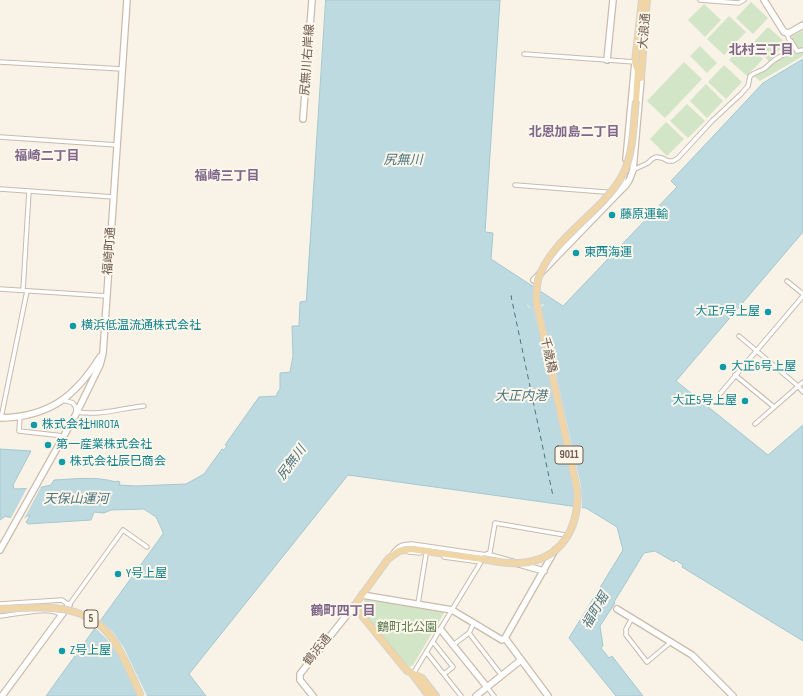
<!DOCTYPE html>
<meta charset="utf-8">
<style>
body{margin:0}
canvas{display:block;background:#f9f2e6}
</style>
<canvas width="803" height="696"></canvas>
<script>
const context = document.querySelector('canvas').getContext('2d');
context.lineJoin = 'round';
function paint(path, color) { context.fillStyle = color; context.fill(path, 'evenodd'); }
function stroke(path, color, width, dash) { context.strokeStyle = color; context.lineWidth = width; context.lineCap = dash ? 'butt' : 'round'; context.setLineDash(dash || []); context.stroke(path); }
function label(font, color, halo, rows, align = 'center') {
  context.font = font + ' "Sofia Sans Condensed","Noto Sans JP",sans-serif'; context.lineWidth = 4; context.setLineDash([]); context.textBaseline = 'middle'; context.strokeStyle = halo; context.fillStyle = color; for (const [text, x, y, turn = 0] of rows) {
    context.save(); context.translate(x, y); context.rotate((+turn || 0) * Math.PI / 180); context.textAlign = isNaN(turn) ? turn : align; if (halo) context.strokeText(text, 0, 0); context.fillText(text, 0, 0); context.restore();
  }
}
paint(new Path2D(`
 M751,2L768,18L753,34L736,18Z
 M704,4L721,20L705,37L688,20Z
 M729,16L746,32L724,55L707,39Z
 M768,27L786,43L769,61L752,44Z
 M803,30V56L760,81L754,76C762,72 768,67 775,61C785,54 797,55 791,37Z
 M746,42L763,59L747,76L729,60Z
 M700,46L717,63L707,73L690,56Z
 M684,62L702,79L665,118L647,101Z
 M724,65L742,82L726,99L708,82Z
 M706,84L723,101L707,118L690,101Z
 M687,104L705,121L688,138L670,121Z
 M666,122L684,139L667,156L650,139Z
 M368,598L443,611L444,613L413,665L408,668L406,666L363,611L361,606L365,600Z`), '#d2e5c6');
const water = new Path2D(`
 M326,0H500L485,232L493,233L491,259L563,306L677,187L671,181L763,83L803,59V232L676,381L768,455L803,425V641L682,567L683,565L676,560L674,562L655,551L644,553L614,602L615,603L600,626L603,646L601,648L609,658L612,656L643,696H616L569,638L623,550L617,527L586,508L348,475L189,674L206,696H46L163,534V532L156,517L144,509L111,510L104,513L94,512L91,520L28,524L26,522L30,516H26L25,518L7,517L6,516L0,520V449L31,451L13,485L14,489L38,488L51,485L54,480C75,479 96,476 116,482L117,481L120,482L119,485L136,486L186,484L204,474L222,449L224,450L227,446L225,445L259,397L277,396V393L280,389V373L290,372L293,356L292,326H299L300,302L306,301Z`);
paint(water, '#bddae0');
stroke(water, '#a4c8d0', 1);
paint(new Path2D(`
 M535,286L540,289L539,301L541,305L545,304L541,307L544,320L572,446L578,450L579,459L577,450L572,447L581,486L582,510L574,508V488L565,449L562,453L563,463L561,454L565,448L534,309H532L528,307L527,303L529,307L532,309L534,308Z
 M28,486L41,487L24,519L11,518Z
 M99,619L113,632L124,648L147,696H138L117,653L106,638L94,627Z`), '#f9f2e6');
stroke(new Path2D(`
 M512,296H511L553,496`), '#4b7580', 1, [5, 4]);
const street = new Path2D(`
 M700,0L739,3L744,0
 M791,41L797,51L803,50
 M524,54L635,62
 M0,62L122,69
 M0,137L117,145
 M633,170L648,163L652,159L656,157L662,158L668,161H673L678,158L712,121L741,94L748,86L750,76C754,73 759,71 764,69C768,66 772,61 776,59C790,51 795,49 786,33
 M515,185L618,193
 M0,189L114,197
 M787,281L803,294
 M0,289L107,296
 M23,290L29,191
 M739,336L798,386L803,392
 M735,375L774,407
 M719,395L803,296
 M61,401H67L73,403L76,408V411
 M77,412C100,416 121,408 144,406
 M20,417L19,431L64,436
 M1,418L27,291
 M755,424L803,382
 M409,552L420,553
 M393,553C399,545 403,544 412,544L487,555
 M444,557L481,562
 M0,604L62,600L69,605L123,530L147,547
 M418,604L426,554
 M0,616C15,615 49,605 61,615
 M632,618L626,629V635L647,662L671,642
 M469,633L502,676
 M433,642L453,667L444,674
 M453,645L469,633L474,623
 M427,653L461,696
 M413,674L481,562L490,552L495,523L565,535
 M487,687L494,696`);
const secondary = new Path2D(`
 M764,0L784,32L789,33L803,25
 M607,60L613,0
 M303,119L312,0
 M626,159L635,62
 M620,191L624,174
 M534,280L620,191C628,185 630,179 633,170L641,80
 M0,418C49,417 75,397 100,357
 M0,550L75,416L100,365L103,353L127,0
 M487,555L544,571
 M362,595L452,610L502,640L505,638
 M617,609L692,655L733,696
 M441,630L487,687
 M2,696L69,605
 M313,696L300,680V674L354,606
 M476,696L521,660
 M548,696L505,638L555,550`);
const primary = new Path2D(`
 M641,78L647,0
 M636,101L638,71L635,62L642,0
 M413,675L429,696
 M436,696L422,678L407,671L354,606L388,559L399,551L411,549L482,559`);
stroke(street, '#c9baad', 5.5);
stroke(secondary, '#ccbbac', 8);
stroke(primary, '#d7d1cd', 8);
stroke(street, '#fff', 3.5);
stroke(secondary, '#fff', 5.5);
stroke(primary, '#f0d6a6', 6);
const primaryBridge = new Path2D(`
 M482,559C494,561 506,564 519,563C561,561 580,528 577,489L537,305C536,296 536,288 538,280C550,239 602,213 622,176C634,154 633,125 636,101
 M0,609C43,607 87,601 114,641C125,658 133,678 141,696`);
stroke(primaryBridge, '#d7d1cd', 8, []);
stroke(primaryBridge, '#f0d6a6', 6);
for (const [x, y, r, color] of [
 [612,215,4,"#0f9aa8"],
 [576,253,4,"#0f9aa8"],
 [768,312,4,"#0f9aa8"],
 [73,326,4,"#0f9aa8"],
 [723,367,4,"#0f9aa8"],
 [745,401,4,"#0f9aa8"],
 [34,425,4,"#0f9aa8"],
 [48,445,4,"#0f9aa8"],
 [62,462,4,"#0f9aa8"],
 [118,574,4,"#0f9aa8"],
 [62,651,4,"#0f9aa8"]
]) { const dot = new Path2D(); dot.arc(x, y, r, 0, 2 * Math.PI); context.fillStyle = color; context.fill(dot); stroke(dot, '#fcf6eb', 1.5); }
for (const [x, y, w] of [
 [569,455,28],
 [91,619,14]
]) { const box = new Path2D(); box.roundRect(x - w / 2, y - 9, w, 18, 3); context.fillStyle = '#fcf6eb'; context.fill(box); stroke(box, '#6f5b4e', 1); }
label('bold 11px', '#6f5b4e', null, [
 ["9011",569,455],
 ["5",91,619]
]);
label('12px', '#6f5b4e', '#fcf6eb', [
 ["大浪通",645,31,-85],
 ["尻無川右岸線",308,60,-86],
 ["福崎町通",110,251,-86],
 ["千歳橋",548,355,78],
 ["鶴浜通",318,650,-51]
]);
label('12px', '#0d838f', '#fcf6eb', [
 ["藤原運輸",620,215],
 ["東西海運",584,253],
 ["大正7号上屋",760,312,"right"],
 ["横浜低温流通株式会社",81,326],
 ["大正6号上屋",731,367],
 ["大正5号上屋",737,401,"right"],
 ["株式会社HIROTA",42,425],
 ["第一産業株式会社",56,445],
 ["株式会社辰巳商会",70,462],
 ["Y号上屋",126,574],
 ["Z号上屋",70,651]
], 'left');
label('12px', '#57794b', '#fcf6eb', [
 ["鶴町北公園",407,628]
]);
label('bold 13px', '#7f668b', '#fcf6eb', [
 ["北村三丁目",761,51],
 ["北恩加島二丁目",574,133],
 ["福崎二丁目",47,157],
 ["福崎三丁目",227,177],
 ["鶴町四丁目",343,612]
]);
label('italic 13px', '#4b7580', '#fcf6eb', [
 ["尻無川",403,161],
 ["大正内港",521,397],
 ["尻無川",292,463,-54],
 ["天保山運河",76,500],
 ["福町堀",596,611,-60]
]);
</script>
